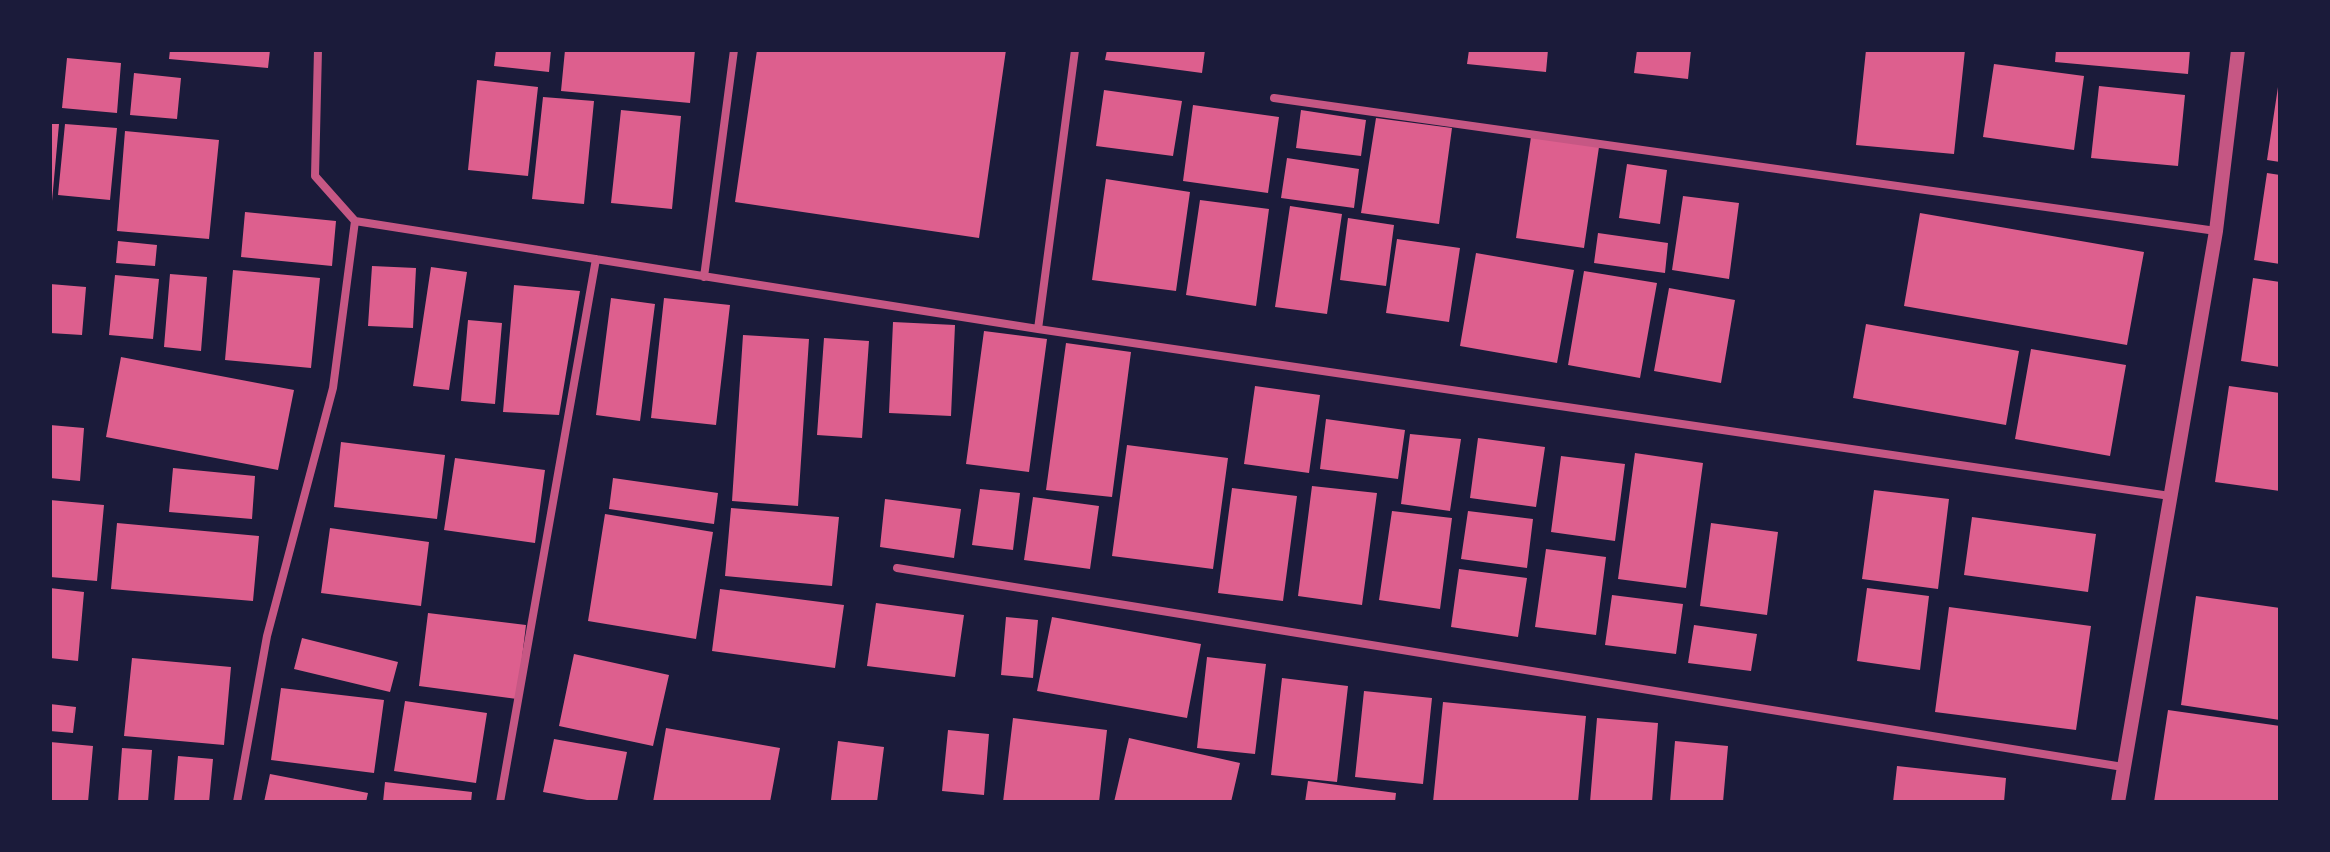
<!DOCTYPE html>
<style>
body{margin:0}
#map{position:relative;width:2330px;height:852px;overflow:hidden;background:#1b1b3a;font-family:Signika,sans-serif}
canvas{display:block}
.frame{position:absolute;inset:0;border:52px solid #1b1b3a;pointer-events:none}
</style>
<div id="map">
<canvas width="2330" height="852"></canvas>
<div class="frame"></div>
</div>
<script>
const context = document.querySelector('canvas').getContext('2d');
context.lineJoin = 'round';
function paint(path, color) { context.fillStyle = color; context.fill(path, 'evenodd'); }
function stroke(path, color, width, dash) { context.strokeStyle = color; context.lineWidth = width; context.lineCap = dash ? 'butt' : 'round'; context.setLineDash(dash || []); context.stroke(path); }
paint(new Path2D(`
 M170,50H270L268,68L169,59Z
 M496,50H551L549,72L494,66Z
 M565,50H695L690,103L561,91Z
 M757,50H1006L979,238L735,202Z
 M1107,50H1205L1202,73L1105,60Z
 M1469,50H1548L1546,72L1467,64Z
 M1637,50H1691L1688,79L1634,73Z
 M1866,50H1965L1954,154L1856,145Z
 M2056,50H2190L2188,74L2055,62Z
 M67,58L121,63L117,113L62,108Z
 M1994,64L2084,76L2074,150L1983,137Z
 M134,73L181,78L177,119L130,115Z
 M477,80L538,87L528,176L468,170Z
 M2099,86L2185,95L2178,166L2091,158Z
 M2278,87H2280V162L2267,160Z
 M1104,90L1182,101L1173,156L1096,146Z
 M543,97L594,101L584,204L532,199Z
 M1193,105L1279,117L1268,193L1183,181Z
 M621,110L681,116L672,209L611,203Z
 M1301,110L1366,120L1361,156L1296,148Z
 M1376,118L1452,128L1439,224L1361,213Z
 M50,124H59L52,201H50Z
 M65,124L117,128L110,200L58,195Z
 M125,131L219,140L209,239L117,231Z
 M1531,137L1599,147L1584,248L1516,238Z
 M1287,158L1359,169L1354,208L1281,198Z
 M1627,164L1667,170L1660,224L1619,218Z
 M2267,173L2280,175V264L2254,260Z
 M1106,179L1190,192L1176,291L1092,280Z
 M1683,196L1739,203L1729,279L1672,270Z
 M1200,200L1269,209L1256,306L1186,295Z
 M1290,206L1342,214L1327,314L1275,307Z
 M245,212L336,221L332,266L241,257Z
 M1920,213L2144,252L2127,345L1904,306Z
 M1348,218L1394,225L1386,286L1340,280Z
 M1598,233L1668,243L1665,273L1594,263Z
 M1397,239L1460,248L1449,322L1386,313Z
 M118,241L157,245L155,266L116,263Z
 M1476,253L1574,270L1557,363L1460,346Z
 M372,266L416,268L413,328L368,326Z
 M431,267L467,272L449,390L413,386Z
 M233,270L320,278L311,368L225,360Z
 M1584,271L1657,283L1640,378L1568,365Z
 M170,274L207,277L201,351L164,347Z
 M115,275L159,279L153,339L109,335Z
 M2253,278L2280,282V367L2241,361Z
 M50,284L86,287L82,335L50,333Z
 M514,285L580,291L559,415L503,412Z
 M1669,288L1735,300L1721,383L1654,371Z
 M611,298L655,304L640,421L596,415Z
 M664,298L730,305L716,425L651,418Z
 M468,320L502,323L495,404L461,401Z
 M893,322L955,325L951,416L889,413Z
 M1866,324L2019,351L2006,425L1853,398Z
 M984,331L1047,339L1029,472L966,464Z
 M743,335L809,339L798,506L732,501Z
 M824,338L869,341L862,438L817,435Z
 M1066,343L1131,352L1112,497L1046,490Z
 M2031,349L2126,365L2110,456L2015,439Z
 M121,357L294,390L278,470L106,437Z
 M1255,386L1320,395L1309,473L1244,464Z
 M2229,386L2280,393V491L2215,482Z
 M1326,419L1405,430L1398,479L1320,469Z
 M50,425L84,428L80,481L50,478Z
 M1410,434L1461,439L1450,511L1401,504Z
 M1478,438L1545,447L1536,507L1470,498Z
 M341,442L445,455L437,519L334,507Z
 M1127,445L1228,458L1213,569L1112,556Z
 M1635,453L1703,463L1686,588L1618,579Z
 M1561,456L1625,464L1615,541L1551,532Z
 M455,458L545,470L535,543L444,530Z
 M173,468L255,476L252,519L169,512Z
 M613,478L718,493L714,524L609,509Z
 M1312,486L1377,493L1362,605L1298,596Z
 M1232,488L1297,496L1283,601L1218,593Z
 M980,489L1020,493L1013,550L972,545Z
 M1874,490L1949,499L1938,589L1862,579Z
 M1033,497L1099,506L1090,569L1024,560Z
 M885,499L961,509L954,558L880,547Z
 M50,500L104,505L97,581L50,577Z
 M731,508L839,517L832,586L725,576Z
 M1392,511L1452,518L1440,609L1379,600Z
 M1468,511L1533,519L1527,568L1461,559Z
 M605,514L713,532L696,639L588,621Z
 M1972,517L2096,534L2088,592L1964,575Z
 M117,523L259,536L253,601L111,589Z
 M1711,523L1778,532L1767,615L1700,606Z
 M330,528L429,542L421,606L321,593Z
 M1546,549L1606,557L1596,635L1535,627Z
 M1459,569L1527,578L1518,637L1451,627Z
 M50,588L84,592L78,661L50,658Z
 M1867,588L1929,596L1920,670L1857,661Z
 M720,589L844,605L835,668L712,651Z
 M1612,595L1683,604L1676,654L1605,645Z
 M2196,596L2280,608V720L2181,705Z
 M876,603L964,615L955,677L867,666Z
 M1949,607L2091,626L2076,730L1935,712Z
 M428,613L526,625L517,699L419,686Z
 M1006,617L1038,620L1033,678L1001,675Z
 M1052,617L1201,644L1187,718L1037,691Z
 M1694,625L1757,634L1751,671L1688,663Z
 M302,638L398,662L390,692L294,669Z
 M574,654L669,675L653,746L559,726Z
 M1207,657L1266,664L1255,754L1197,748Z
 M132,658L231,667L224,745L124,736Z
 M1282,678L1348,686L1337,782L1271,775Z
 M281,688L384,700L374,773L271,760Z
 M1364,691L1432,698L1423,784L1355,777Z
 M405,701L487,713L476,783L394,771Z
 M1443,702L1586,716L1578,802H1433Z
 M50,704L76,707L73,733L50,731Z
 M2168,710L2280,726V802H2154Z
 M1013,718L1107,730L1099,802H1003Z
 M1597,718L1658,723L1652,802H1590Z
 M666,728L780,748L770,802H653Z
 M948,730L989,734L984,795L942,791Z
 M1129,738L1240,763L1231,802H1114Z
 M554,739L627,752L617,802H598L543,792Z
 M838,741L884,747L877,802L831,800Z
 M1675,741L1728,746L1723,802H1670Z
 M50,742L93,746L88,802L50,800Z
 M122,748L152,750L148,802H118Z
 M178,756L213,759L209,802H174Z
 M1897,766L2006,778L2004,802H1893Z
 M270,774L368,793L366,802H264Z
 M1308,781L1396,793L1395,802H1305Z
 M385,782L472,792L471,802H383Z`), '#dd5f8e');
stroke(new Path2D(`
 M318,50L315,176L355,221
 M1274,98L2216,231
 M355,221L1038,329L2170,496
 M704,277L734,50
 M1038,329L1075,50
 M897,568L2123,767
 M237,802L267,636L333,388L355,221
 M500,802L596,259`), '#c65784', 8);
stroke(new Path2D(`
 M2118,802L2216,231L2238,50`), '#c65784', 14);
</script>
